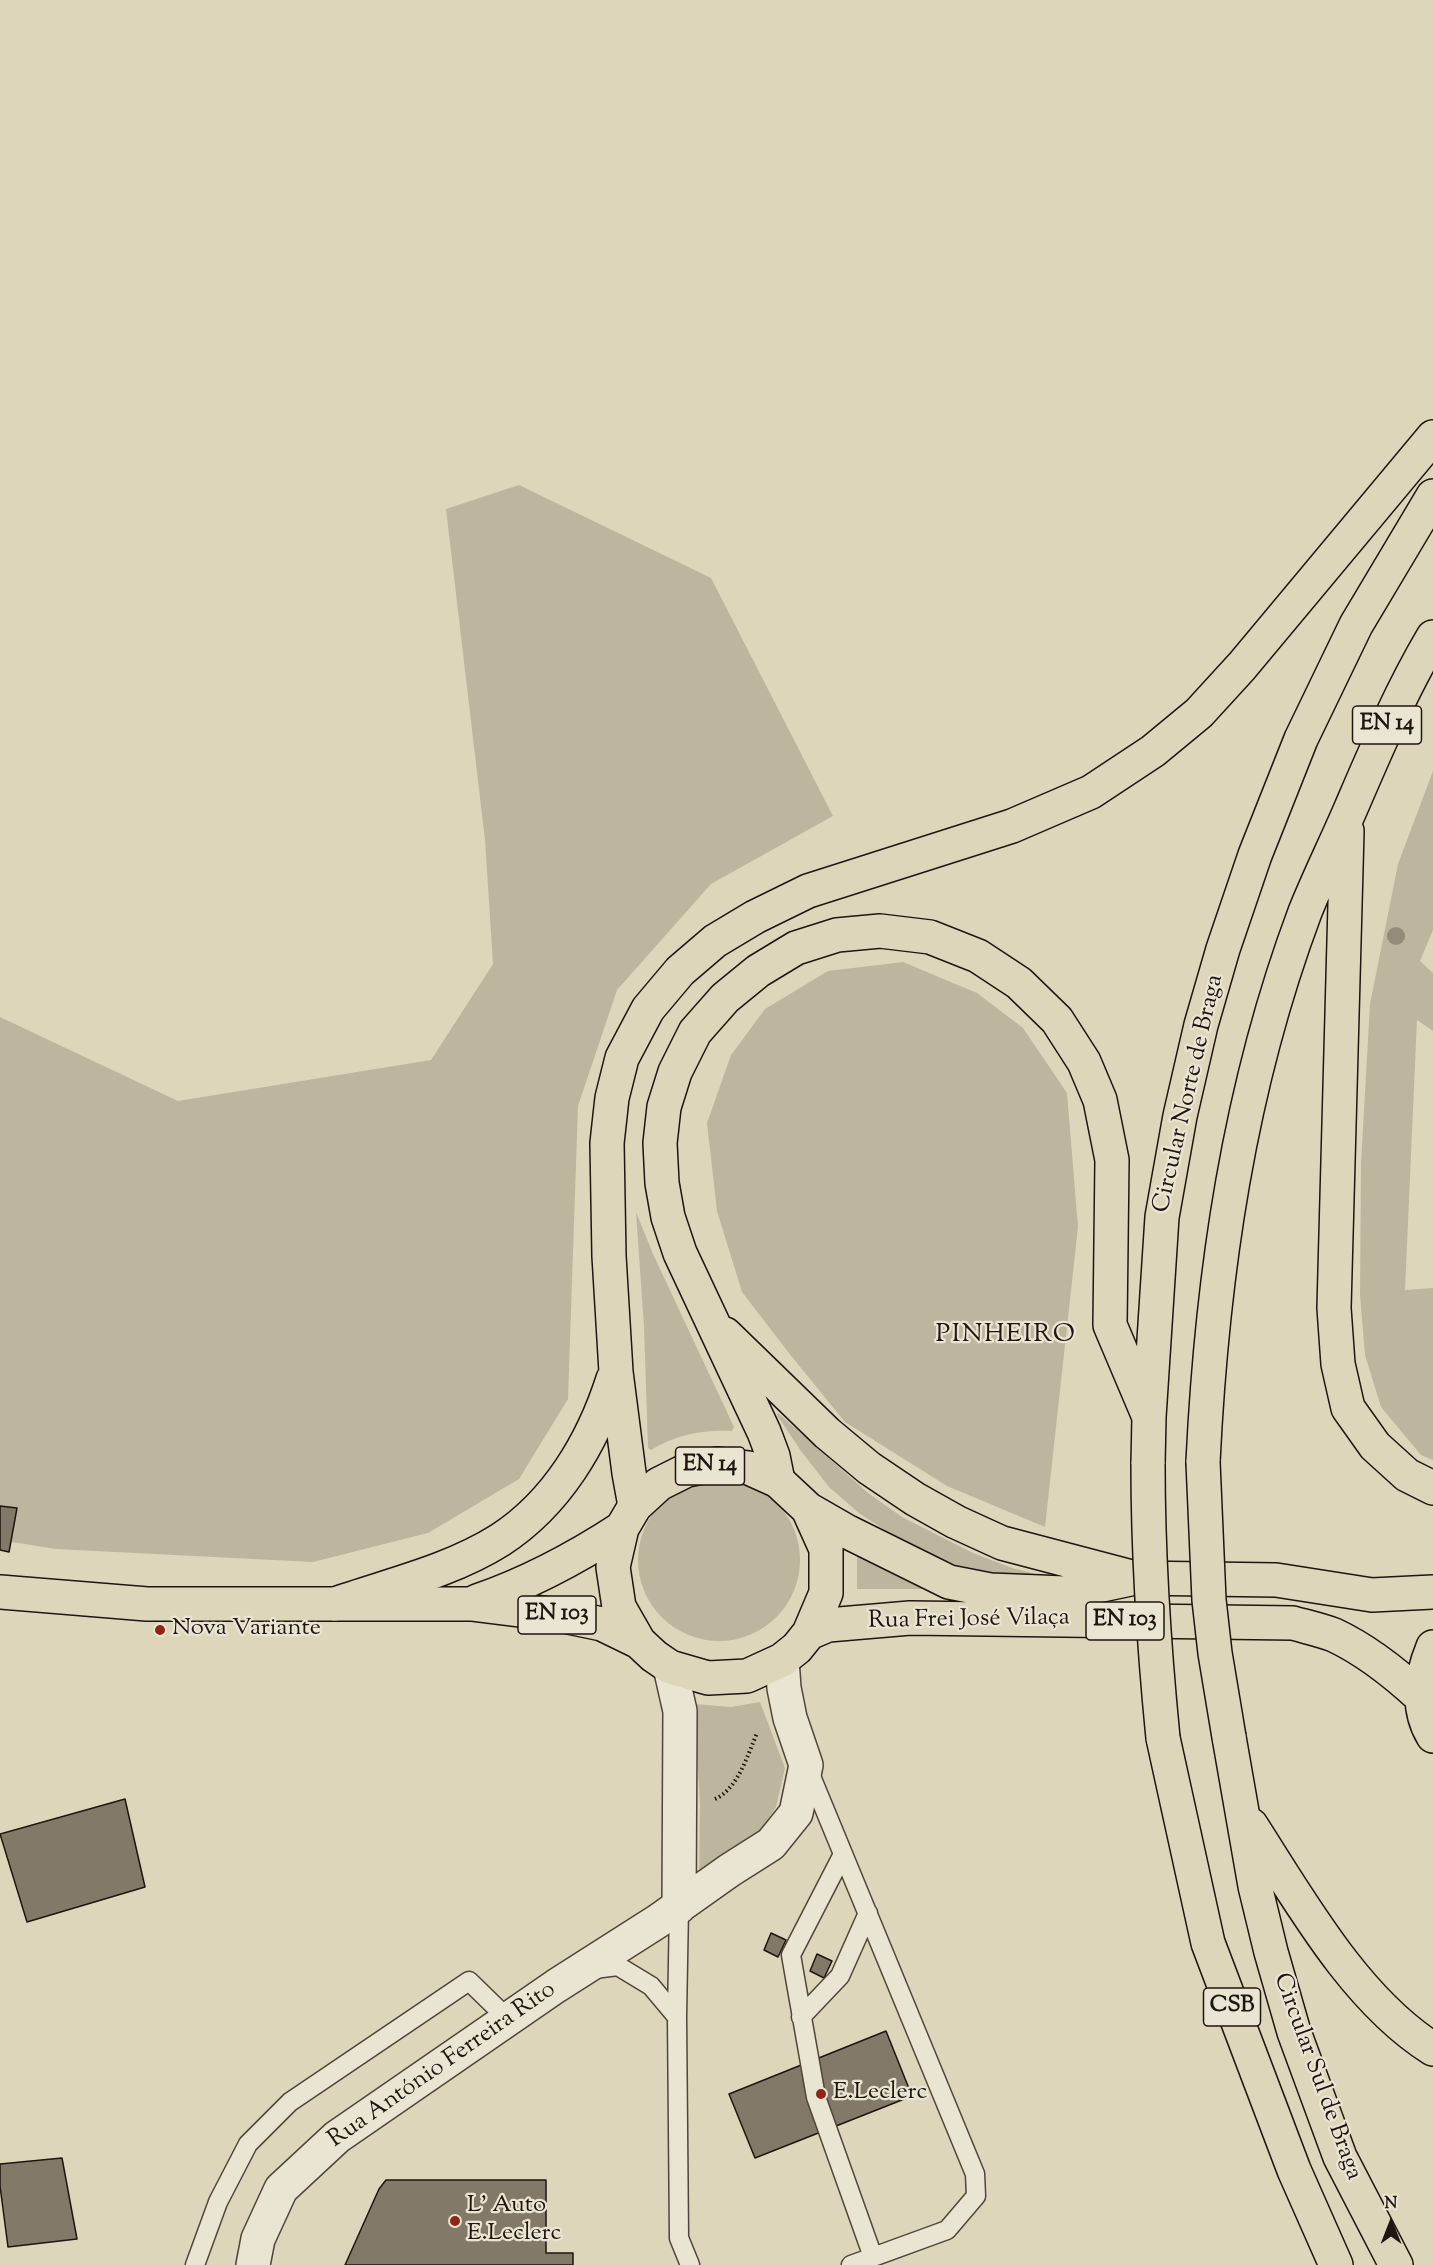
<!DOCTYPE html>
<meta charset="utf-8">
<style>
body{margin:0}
#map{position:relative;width:1433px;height:2265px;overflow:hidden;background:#ded6bb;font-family:"Sorts Mill Goudy",serif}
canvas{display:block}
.north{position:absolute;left:1361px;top:2193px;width:60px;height:60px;-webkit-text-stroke:4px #eae4d3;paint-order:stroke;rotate:0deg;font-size:16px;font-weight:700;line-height:24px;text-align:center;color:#20150f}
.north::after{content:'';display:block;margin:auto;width:21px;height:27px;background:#20150f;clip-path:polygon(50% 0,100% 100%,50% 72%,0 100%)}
</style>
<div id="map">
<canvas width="1433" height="2265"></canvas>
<div class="north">N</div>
</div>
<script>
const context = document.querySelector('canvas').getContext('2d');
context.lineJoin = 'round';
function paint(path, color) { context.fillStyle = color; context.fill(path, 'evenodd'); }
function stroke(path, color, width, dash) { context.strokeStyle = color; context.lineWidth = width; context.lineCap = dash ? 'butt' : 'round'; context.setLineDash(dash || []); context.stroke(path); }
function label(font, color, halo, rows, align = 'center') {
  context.font = font + ' "Sorts Mill Goudy",serif'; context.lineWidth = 4.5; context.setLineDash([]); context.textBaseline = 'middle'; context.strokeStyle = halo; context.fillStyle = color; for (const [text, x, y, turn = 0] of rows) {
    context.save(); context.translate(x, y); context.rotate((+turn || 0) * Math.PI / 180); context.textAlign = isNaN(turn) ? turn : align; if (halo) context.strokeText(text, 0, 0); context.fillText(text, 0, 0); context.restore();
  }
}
paint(new Path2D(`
 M519,485L711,578L833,816L711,884L617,990L578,1106L568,1399L519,1479L428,1533L313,1562L56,1549L0,1540V1017L178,1101L431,1060L493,964L485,840L446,509Z
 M1433,771V930L1420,961L1433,973V1031L1417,1020L1405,1290L1433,1288V1460L1421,1455L1381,1407L1365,1355L1360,1295L1361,1163L1370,1004L1398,864Z
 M903,962L977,993L1023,1028L1067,1093L1078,1227L1045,1527L947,1486L845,1422L792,1357L742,1292L717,1211L707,1123L731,1055L765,1009L828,971Z
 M636,1212L653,1254L734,1427L732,1431C702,1430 678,1434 651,1450L648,1448L644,1327Z
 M778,1413L868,1493L902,1517L973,1553L1012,1568L1051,1578V1580L969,1571L895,1537L859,1513L829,1487L801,1451L777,1415Z
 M638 1560a81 81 0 1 1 162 0a81 81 0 1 1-162 0Z
 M857,1550L927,1589H857Z
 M760,1702L785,1768L776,1807L759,1833L699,1881L700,1805L694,1704L731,1707Z`), '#beb59e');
const building = new Path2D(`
 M0,1506L17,1508L9,1552L0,1550Z
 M125,1799L145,1887L27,1922L0,1834Z
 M771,1933L786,1940L778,1957L764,1950Z
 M817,1954L832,1961L824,1978L810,1971Z
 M886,2031L912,2096L755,2158L729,2094Z
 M62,2158L77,2239L8,2247L0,2186V2164Z
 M386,2180H546V2253H573V2265H345L379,2189Z`);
paint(building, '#837968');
stroke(building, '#20150f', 1.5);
const lane = new Path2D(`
 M808,1769L975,2174L976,2196L947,2230L851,2265
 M843,1854L791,1955L816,2097L873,2257
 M679,1907L677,2017L679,2238L690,2265
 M594,1969L618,1966L651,1986L677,2017
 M801,2017L840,1976L868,1913
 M195,2265L218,2202L248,2144L290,2102L469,1981L509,2020`);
const street = new Path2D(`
 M670,1667L680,1711L679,1907
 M253,2265L258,2239L281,2189L337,2137L556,1986L658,1921L730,1870L771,1844L796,1813L806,1765L790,1718L784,1688L782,1660`);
const primary = new Path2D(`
 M808,1509L826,1549V1593L809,1633L797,1648L782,1660L747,1676L708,1678L670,1667L654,1656L639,1642L619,1607L613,1567L622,1528L635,1506L659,1484L687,1470L718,1464L749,1468L778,1481L808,1509L848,1532L949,1582L990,1590L1064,1593L1135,1578L1276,1580L1372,1595L1433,1592
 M0,1592L147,1604H471L559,1615L602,1624L639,1642
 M477,1601C530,1583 576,1558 622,1528
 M809,1633L828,1625L910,1618L1293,1623C1307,1627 1321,1630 1334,1635C1366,1650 1395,1673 1421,1697
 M1433,1647C1421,1676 1416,1708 1433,1736`);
const highway = new Path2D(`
 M1347,831L1334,1308L1338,1364L1348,1408L1375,1446L1407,1475L1433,1488
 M725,1334L827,1433L869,1468L915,1499L956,1522L1002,1543L1135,1578
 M1203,1462C1212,1275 1239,1088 1305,912C1319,877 1336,843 1351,808C1376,750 1401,691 1433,637
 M1148,1464L1149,1417L1162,1217L1180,1116L1201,1025L1223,949L1255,855L1301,739L1356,625L1433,496
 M778,1481L773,1456L764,1432L680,1253L668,1217L662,1183L660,1143L664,1107L675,1072L695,1032L725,998L758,971L796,948L837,935L880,931L930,937L978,956L1019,983L1057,1020L1084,1062L1100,1100L1112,1160L1110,1325L1149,1417
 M635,1506L629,1473L616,1372L609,1256L607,1143L612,1098L622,1058L648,1009L680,971L715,941L755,917L808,891L1012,826L1091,792L1153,751L1199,713L1242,666L1433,437
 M335,1604C390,1585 451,1571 500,1540C557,1503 593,1442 613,1379
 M1229,1737L1255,1886L1271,1952L1294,2032L1340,2157L1396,2265
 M1163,1738L1208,1943L1294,2170L1336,2265
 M1251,1825C1300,1901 1355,2000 1433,2049`);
stroke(lane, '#50453a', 21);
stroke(street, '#50453a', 36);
stroke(primary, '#20150f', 36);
stroke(highway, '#20150f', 36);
stroke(new Path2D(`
 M715,1799C738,1789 748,1754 757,1733`), '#20150f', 4, [1.5, 3]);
stroke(lane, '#eae4d3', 18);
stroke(street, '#eae4d3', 33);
stroke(primary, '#ded6bb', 33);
stroke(highway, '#ded6bb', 33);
const highwayBridge = new Path2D(`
 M1203,1462L1209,1600L1215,1653L1229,1737
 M1148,1464C1148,1556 1154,1647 1163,1738`);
stroke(highwayBridge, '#20150f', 36, []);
stroke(highwayBridge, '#ded6bb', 33);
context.fillStyle = '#948b78';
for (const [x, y] of [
 [1396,936]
]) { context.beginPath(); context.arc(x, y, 9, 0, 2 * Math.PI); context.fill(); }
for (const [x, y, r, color] of [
 [160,1630,6,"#8f2418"],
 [821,2094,6,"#8f2418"],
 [455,2221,6,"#8f2418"]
]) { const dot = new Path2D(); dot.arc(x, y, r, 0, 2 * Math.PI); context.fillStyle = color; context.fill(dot); stroke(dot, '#eae4d3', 2); }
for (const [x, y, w] of [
 [1387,725,69],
 [710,1466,69],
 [557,1615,78],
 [1125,1621,78],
 [1232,2007,57]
]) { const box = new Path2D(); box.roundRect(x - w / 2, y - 19, w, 38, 4.5); context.fillStyle = '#eae4d3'; context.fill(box); stroke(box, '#20150f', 1.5); }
label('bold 22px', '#20150f', null, [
 ["EN 14",1387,725],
 ["EN 14",710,1466],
 ["EN 103",557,1615],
 ["EN 103",1125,1621],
 ["CSB",1232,2007]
]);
label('24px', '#20150f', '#eae4d3', [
 ["Circular Norte de Braga",1190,1094,-77],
 ["Rua Frei José Vilaça",969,1621,-1],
 ["Rua António Ferreira Rito",443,2066,-35],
 ["Circular Sul de Braga",1316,2077,70]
]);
label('24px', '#20150f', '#eae4d3', [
 ["Nova Variante",172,1630],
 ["E.Leclerc",833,2094],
 ["L' Auto",467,2207],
 ["E.Leclerc",467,2235]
], 'left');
context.letterSpacing = '1.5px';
label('26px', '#20150f', '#eae4d3', [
 ["PINHEIRO",1006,1337]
]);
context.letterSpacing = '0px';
</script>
